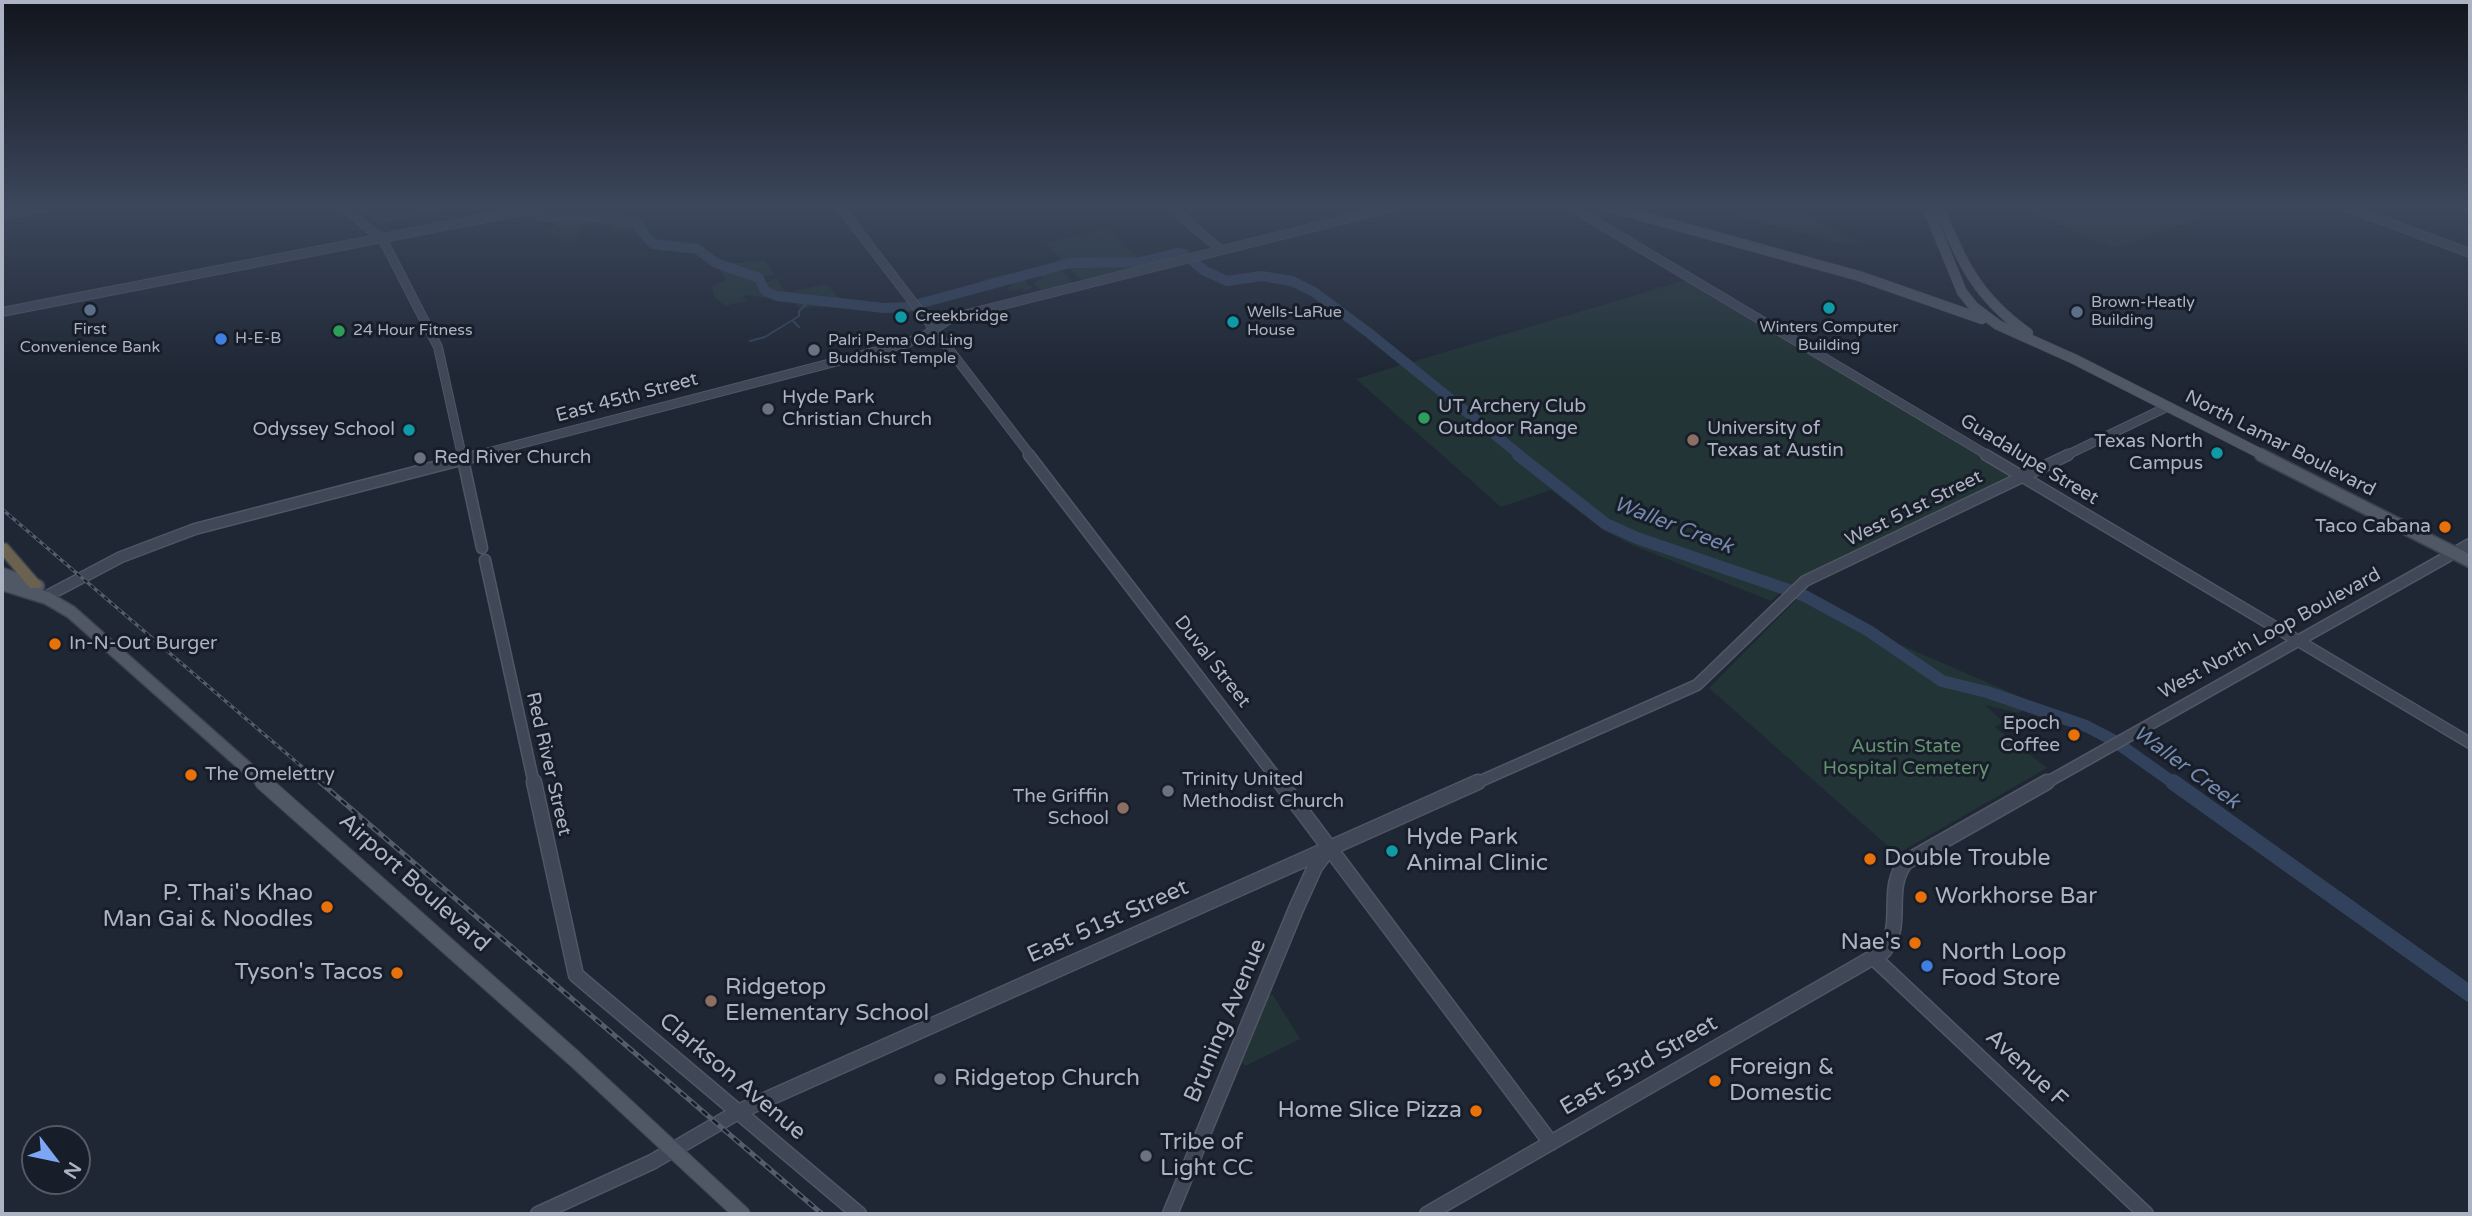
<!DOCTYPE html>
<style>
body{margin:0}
#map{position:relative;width:2472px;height:1216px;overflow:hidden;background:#1f2734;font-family:"Varela Round",sans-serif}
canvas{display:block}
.frame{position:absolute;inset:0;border:4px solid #acb3c2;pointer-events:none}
.north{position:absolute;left:21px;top:1125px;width:70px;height:70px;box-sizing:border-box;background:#181e29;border:2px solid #535a66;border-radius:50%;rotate:122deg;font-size:19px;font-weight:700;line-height:28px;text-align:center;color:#acb3c2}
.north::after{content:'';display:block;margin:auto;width:24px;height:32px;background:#7da7f5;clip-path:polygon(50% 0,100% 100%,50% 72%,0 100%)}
</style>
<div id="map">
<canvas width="2472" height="1216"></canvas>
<div class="frame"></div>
<div class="north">N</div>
</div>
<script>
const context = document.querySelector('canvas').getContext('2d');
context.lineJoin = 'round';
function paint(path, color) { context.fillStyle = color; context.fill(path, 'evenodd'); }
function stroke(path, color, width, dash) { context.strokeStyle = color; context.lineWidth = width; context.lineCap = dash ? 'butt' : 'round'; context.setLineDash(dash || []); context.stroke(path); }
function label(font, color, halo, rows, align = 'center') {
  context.font = font + ' "Varela Round",sans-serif'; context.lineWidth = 6; context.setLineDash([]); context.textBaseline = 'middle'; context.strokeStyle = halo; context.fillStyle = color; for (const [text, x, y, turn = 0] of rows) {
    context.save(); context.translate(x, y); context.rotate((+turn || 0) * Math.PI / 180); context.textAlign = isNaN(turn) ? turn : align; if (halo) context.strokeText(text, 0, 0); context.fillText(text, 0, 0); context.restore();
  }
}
paint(new Path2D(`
 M356,207H432L428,208L440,207L443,210L381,224Z
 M1761,207H1788L1860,243L1842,244L1734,215Z
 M2019,207H2177L2204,218L2113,248Z
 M586,213H598L602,217H639L648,230L649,239L657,244L648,246L634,229L615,233L611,224L598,225L595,219L580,229L579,235L569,243L548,233L560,219Z
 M1107,229L1147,266L1083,282L1045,243Z
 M692,242C724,267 726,265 765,260L775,275L756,278L758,287L777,278L786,293L826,284L842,301L886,308L908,304L911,308C873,310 836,305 799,308L793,302L746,295L743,297L747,301L725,306L715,297L711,286L726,280L720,269L697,254L689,251L657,250Z
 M1054,264L1074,283L1042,291L1035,285V281L1043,279L1039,274L1026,278V283L1033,287L1026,291L1022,288L1008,291L1014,281L924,305L921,301L983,284L981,280Z
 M1274,273L1323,295L1356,320L1349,322L1308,291L1261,280L1256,276Z
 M1693,278L2021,477L1878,547L1790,596L1783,590L1771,601L1632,545L1603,530L1551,490L1501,507L1356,379L1401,365L1353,326L1360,323L1409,363Z
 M1804,592L1894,642L2106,734L2102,736L2082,725L2029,707L2018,713L1985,705L2003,722L1995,727L2047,768L1897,854L1709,688Z
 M2415,948L2470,985V999L2407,955Z
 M1269,995H1273L1300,1039L1245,1066L1242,1062Z`), '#223436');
stroke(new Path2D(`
 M793,321L799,327
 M750,341L765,337L799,316V311L806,305L793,299`), '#32425c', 2);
stroke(new Path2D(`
 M536,207V214L545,217H589L634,222L653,244L697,249L716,263L759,278L765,291L777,296L884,308L907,307L1070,263L1140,262L1177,253L1184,254L1205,271L1227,281L1261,276L1292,281L1314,292L1369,333L1521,456`), '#32425c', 10);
stroke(new Path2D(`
 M1518,455L1606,524L1637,538L1803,595L1869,631L1942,681L1987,692L2086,726L2113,740L2175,784`), '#32425c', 12);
stroke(new Path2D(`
 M2173,782L2470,994`), '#32425c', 16);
const secondaryFar2 = new Path2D(`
 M343,207L383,240L438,347L462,456
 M840,207L1031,456
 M1170,207L1221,250
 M1571,207L1989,456
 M2346,207L2470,253
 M2466,207L2470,208
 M2,215L47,207
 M2,312L542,207
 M474,456L904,344L924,336L951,318L1394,207
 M2065,456L2167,407`);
const secondaryFar1 = new Path2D(`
 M462,455L482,548
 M1029,455L1281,784
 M1986,455L2470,743
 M485,560L534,784
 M47,596L121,557L195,529L480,455
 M1474,784L1697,685L1805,581L2068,455
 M2044,784L2470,544`);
const secondary = new Path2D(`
 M534,782L576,975L859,1214
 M1280,782L1551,1143
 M1874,958L2146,1214
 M538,1214L652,1162L738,1112L1478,782
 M1170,1214L1296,909L1315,867L1327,851
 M1427,1214L1884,951C1905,923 1884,889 1906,862L2047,782`);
const primaryFar2 = new Path2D(`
 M1609,207L1859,276L1982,319
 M1927,207L1962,292L1974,307L1998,325L2074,359L2265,456
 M1939,207C1961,262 1978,298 2028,333`);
const primaryFar1 = new Path2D(`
 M2261,455L2470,561
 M2,574L38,586
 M2,584L47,598L71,612L265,784`);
const primary = new Path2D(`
 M263,782L575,1059L742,1214`);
const highway = new Path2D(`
 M2,543L7,544L40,582L42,585L40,588H30L2,555Z`);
stroke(secondaryFar2, '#505663', 10);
stroke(secondaryFar1, '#505663', 13);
stroke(secondary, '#505663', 17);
stroke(primaryFar2, '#3c424e', 11);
stroke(primaryFar1, '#3c424e', 15);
stroke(primary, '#3c424e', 18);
stroke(highway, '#3d434f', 3);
stroke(secondaryFar2, '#404858', 8);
stroke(secondaryFar1, '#404858', 10);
stroke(secondary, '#404858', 14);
stroke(primaryFar2, '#505865', 10);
stroke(primaryFar1, '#505865', 12);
stroke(primary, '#505865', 16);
paint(highway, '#6b614f');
const railFar1 = new Path2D(`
 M2,509L322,784`);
const rail = new Path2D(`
 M320,782L822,1214`);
stroke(railFar1, '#545d6c', 3.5);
stroke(rail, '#545d6c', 5);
stroke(railFar1, '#181e29', 2, [4.5]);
stroke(rail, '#181e29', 2.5, [7]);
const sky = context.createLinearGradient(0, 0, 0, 377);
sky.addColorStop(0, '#11151d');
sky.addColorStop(0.55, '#3c475c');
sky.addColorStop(1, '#3c475c00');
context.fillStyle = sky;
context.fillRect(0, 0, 2472, 377);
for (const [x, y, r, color] of [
 [1829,308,7,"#0f9aa8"],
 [90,310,7,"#5c6f8a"],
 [2077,312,7,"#5c6f8a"],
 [901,317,7,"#0f9aa8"],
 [1233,322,7,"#0f9aa8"],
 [339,331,7,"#2e9e5b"],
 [221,339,7,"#3f7fe0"],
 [814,350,7,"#6b7280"],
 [768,409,7,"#6b7280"],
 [1424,418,7,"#2e9e5b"],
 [409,430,7,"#0f9aa8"],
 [1693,440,7,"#8d6e63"],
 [2217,453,7,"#0f9aa8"],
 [420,458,7,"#6b7280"],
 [2445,527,7,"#e8710a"],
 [55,644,7,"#e8710a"],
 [2074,735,7,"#e8710a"],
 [191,775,7,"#e8710a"],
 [1168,791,7,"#6b7280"],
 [1123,808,7,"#8d6e63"],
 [1392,851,7,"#0f9aa8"],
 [1870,859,7,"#e8710a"],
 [1921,897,7,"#e8710a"],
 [327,907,7,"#e8710a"],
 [1915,943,7,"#e8710a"],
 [1927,966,7,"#3f7fe0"],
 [397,973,7,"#e8710a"],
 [711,1001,7,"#8d6e63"],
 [940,1079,7,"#6b7280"],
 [1715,1081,7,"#e8710a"],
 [1476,1111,7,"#e8710a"],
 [1146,1156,7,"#6b7280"]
]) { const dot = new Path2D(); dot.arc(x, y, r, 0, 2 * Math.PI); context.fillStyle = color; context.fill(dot); stroke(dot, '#181e29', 2.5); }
label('16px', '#acb3c2', '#181e29', [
 ["Brown-Heatly",2091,303],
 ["Building",2091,321],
 ["Wells-LaRue",1247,313],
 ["House",1247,331],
 ["Creekbridge",915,317],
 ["Winters Computer",1829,328,"center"],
 ["Building",1829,346,"center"],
 ["First",90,330,"center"],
 ["Convenience Bank",90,348,"center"],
 ["24 Hour Fitness",353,331],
 ["H-E-B",235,339],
 ["Palri Pema Od Ling",828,341],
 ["Buddhist Temple",828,359]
], 'left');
label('19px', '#acb3c2', '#181e29', [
 ["East 45th Street",627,398,-15],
 ["North Lamar Boulevard",2280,444,27],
 ["Guadalupe Street",2029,460,31],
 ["West 51st Street",1914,509,-26],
 ["West North Loop Boulevard",2270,634,-29],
 ["Duval Street",1212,662,52],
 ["Red River Street",548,764,77]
]);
label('19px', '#acb3c2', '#181e29', [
 ["Hyde Park",782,398],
 ["Christian Church",782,420],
 ["UT Archery Club",1438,407],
 ["Outdoor Range",1438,429],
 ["University of",1707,429],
 ["Texas at Austin",1707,451],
 ["Odyssey School",395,430,"right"],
 ["Texas North",2203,442,"right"],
 ["Campus",2203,464,"right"],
 ["Red River Church",434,458],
 ["Taco Cabana",2431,527,"right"],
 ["In-N-Out Burger",69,644],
 ["Epoch",2060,724,"right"],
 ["Coffee",2060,746,"right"],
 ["The Omelettry",205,775],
 ["Trinity United",1182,780],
 ["Methodist Church",1182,802],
 ["The Griffin",1109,797,"right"],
 ["School",1109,819,"right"]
], 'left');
label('19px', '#649271', '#181e29', [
 ["Austin State",1906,747],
 ["Hospital Cemetery",1906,769]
]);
label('italic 21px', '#7489ab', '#181e29', [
 ["Waller Creek",1673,526,21],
 ["Waller Creek",2186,768,36]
]);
label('23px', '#acb3c2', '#181e29', [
 ["Hyde Park",1406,838],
 ["Animal Clinic",1406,864],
 ["Double Trouble",1884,859],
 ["P. Thai's Khao",313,894,"right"],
 ["Man Gai & Noodles",313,920,"right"],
 ["Workhorse Bar",1935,897],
 ["Nae's",1901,943,"right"],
 ["North Loop",1941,953],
 ["Food Store",1941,979],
 ["Tyson's Tacos",383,973,"right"],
 ["Ridgetop",725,988],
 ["Elementary School",725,1014],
 ["Foreign &",1729,1068],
 ["Domestic",1729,1094],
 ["Ridgetop Church",954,1079],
 ["Home Slice Pizza",1462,1111,"right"],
 ["Tribe of",1160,1143],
 ["Light CC",1160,1169]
], 'left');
label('23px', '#acb3c2', '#181e29', [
 ["Airport Boulevard",414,883,42],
 ["East 51st Street",1108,922,-24],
 ["Bruning Avenue",1226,1021,-67],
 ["East 53rd Street",1639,1066,-30],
 ["Avenue F",2026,1069,43],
 ["Clarkson Avenue",732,1077,40]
]);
</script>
